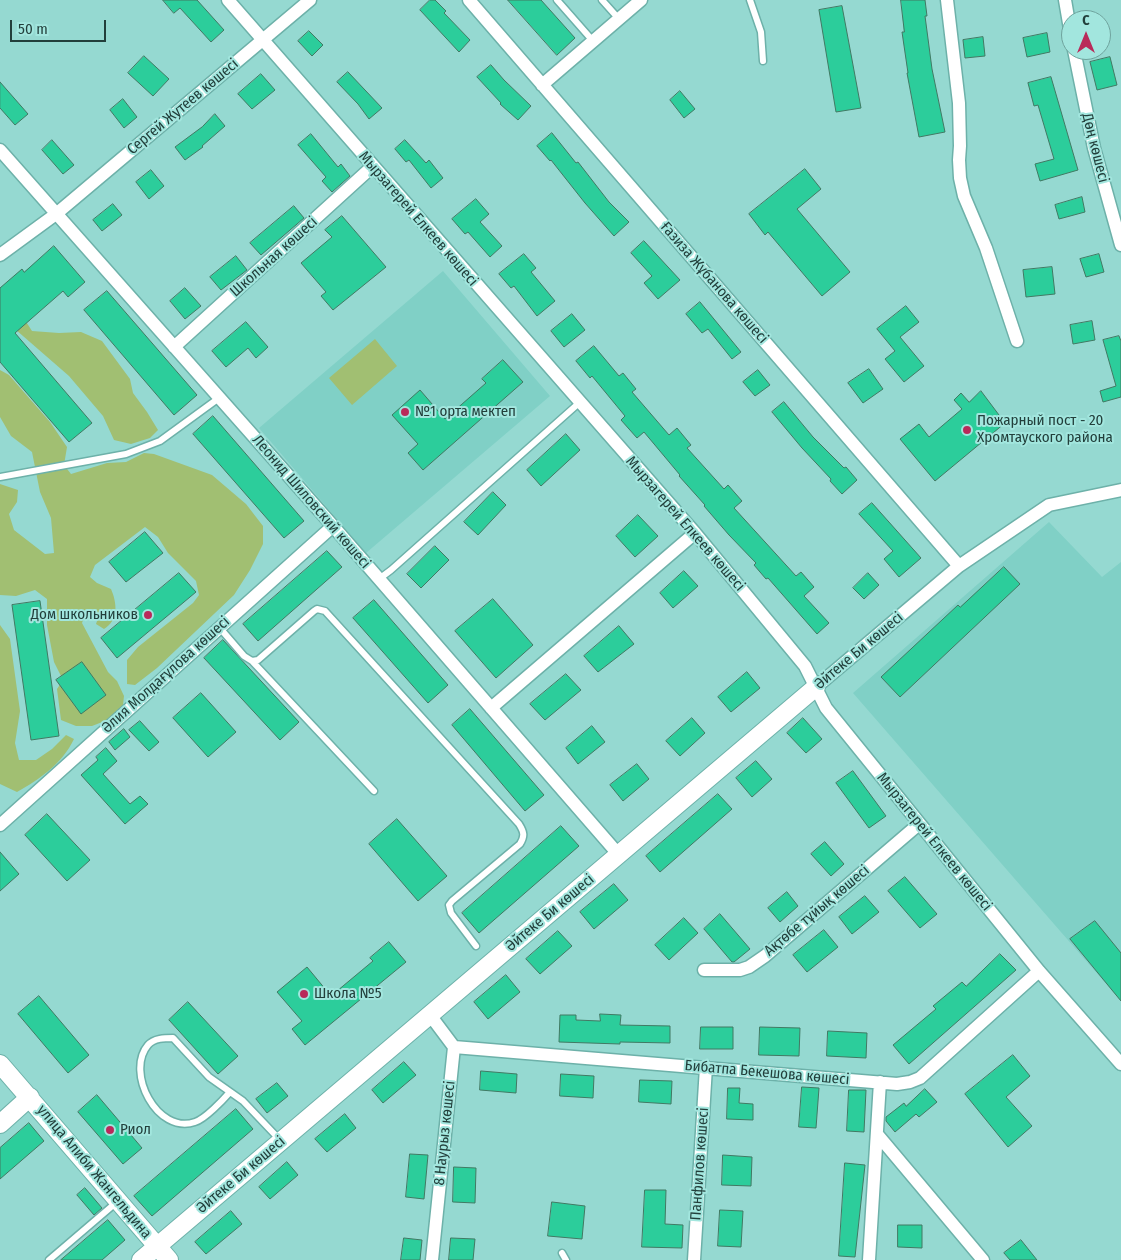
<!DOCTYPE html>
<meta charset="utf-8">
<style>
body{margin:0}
#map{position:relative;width:1121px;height:1260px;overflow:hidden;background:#95d9d1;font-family:"Fira Sans Condensed",sans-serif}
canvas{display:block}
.north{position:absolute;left:1061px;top:10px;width:50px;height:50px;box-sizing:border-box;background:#a2e6de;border:1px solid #6fa39d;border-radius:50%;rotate:0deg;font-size:14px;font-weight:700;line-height:20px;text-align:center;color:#223f3b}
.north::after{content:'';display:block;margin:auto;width:18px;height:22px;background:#b92a5a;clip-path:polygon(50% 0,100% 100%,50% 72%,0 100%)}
.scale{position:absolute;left:10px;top:20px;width:96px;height:22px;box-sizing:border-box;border:2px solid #223f3b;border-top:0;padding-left:6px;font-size:15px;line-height:18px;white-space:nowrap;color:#223f3b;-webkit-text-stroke:4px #a2e6de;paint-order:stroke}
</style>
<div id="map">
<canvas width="1121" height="1260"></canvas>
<div class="north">С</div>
<div class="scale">50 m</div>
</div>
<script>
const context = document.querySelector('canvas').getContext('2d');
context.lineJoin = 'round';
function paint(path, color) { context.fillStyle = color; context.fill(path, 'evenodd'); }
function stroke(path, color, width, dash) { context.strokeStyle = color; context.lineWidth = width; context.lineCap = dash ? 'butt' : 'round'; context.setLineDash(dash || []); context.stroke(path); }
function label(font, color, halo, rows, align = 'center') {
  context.font = font + ' "Fira Sans Condensed",sans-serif'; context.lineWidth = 4; context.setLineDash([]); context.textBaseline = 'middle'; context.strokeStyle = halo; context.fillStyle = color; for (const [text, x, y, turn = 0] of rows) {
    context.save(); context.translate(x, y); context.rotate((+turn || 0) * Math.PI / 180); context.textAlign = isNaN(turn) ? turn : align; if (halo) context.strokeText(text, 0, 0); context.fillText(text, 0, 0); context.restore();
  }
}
paint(new Path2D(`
 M443,271L550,396L366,553L259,428Z
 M1049,522L1102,577L1121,562V1001L853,693Z`), '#80d0c6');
paint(new Path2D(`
 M0,316L23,317L32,331L59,333L81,332L102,341L130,379L133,393L147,412L158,430L150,438L131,444L114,440L103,416L69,376Z
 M375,339L397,366L352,405L329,378Z
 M0,370L9,375L50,422L67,447L64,465L71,474L107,463L126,462L144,453L154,454L212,475L246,504L263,526V544L250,570L234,595L157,668L135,685L127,684V660L138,647L193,603L199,595L196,581L168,553L158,537L145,527L95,565L90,577L97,583L111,589C117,603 119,620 104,629L96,624L99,615L93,610L86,612L82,623L108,672L117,681L124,696L123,705L110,719L92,726H76L61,720L57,689L63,680L54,662L47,625V599L35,590L16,596L0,595V484L18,490L17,502L9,514L14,530L45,554L54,553L51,518L40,492L32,452L11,436L0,417Z
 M0,625L10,639L20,711L15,743L19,760H36L52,749L66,735L74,739C62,764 40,779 17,792L0,784Z`), '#a1bf72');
const building = new Path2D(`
 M163,0H197L224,30L211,42L180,8L174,13Z
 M430,0H435L446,11L444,13L470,40L459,52L420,10Z
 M508,0H541L575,38L557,55Z
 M901,0H925L927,16H925L932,69L945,132L919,137L907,73H908L902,32H904Z
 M842,6L861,108L836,112L819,10Z
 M309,31L323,45L312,56L298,41Z
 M1047,33L1050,52L1027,57L1023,38Z
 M983,37L985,56L965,58L963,40Z
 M144,56L169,79L153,96L128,73Z
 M1110,57L1117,85L1097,90L1090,62Z
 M491,65L504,80L531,106L518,120L500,104L501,103L477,77Z
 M348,72L382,108L369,119L358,104L337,82Z
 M261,74L275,90L252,109L238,94Z
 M1051,77L1078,170L1040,181L1035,164L1054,159L1038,105L1034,106L1028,83Z
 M0,82L28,114L15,125L0,108Z
 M680,91L695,109L684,118L670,100Z
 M123,99L137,117L124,128L110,110Z
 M215,114L225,126L202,146L203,147L185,160L175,147L202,127Z
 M552,133L576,163L578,162L609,202L629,222L614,236L585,203L551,160L550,161L537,146Z
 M311,134L338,167L341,164L350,176L332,192L322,181L326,177L298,145Z
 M52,140L74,165L63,174L42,150Z
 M405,140L426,163L429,160L443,178L431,188L409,160L406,162L395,149Z
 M805,169L821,189L797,209L850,272L822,296L768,232L765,235L749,214Z
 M151,170L164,186L149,199L136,182Z
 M1082,197L1085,212L1059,219L1055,205Z
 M476,199L489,214L480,222L502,246L490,257L468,232L465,234L452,219Z
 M113,204L122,215L102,231L93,220Z
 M294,206L304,218L261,255L250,243Z
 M342,216L386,267L333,310L321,296L326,292L301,263L332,237L325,230Z
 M644,241L680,280L658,299L644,283L652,276L631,253Z
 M54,246L85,282L68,297L63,291L15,333L92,423L69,442L0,362V288L22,269L24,272Z
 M524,254L536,268L531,272L555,301L537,316L514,286L511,288L499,274Z
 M1099,254L1104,272L1086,277L1080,259Z
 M236,256L247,270L221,290L210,277Z
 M1052,267L1055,294L1026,297L1023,270Z
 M185,288L201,306L185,319L170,301Z
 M107,291L197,395L174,415L84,310Z
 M700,302L741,352L732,359L708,329L702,333L686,314Z
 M906,306L919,322L900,337L924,366L904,382L885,359L895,351L877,329Z
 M572,314L585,330L564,347L551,331Z
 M1092,321L1095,340L1073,344L1070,325Z
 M246,322L268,347L256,358L248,348L226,367L212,351Z
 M1119,336L1121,341V397L1103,402L1100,391L1116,386L1103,340Z
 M594,346L619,376L623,373L636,389L632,392L669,435L677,428L691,445L687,448L724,489L728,485L742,501L734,508L796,576L801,572L814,587L804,596L829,623L817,634L768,578L766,579L754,565L756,563L729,535L704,506L705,505L679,476L680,475L644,432L637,438L621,420L625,416L592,376L590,378L576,361Z
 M503,360L523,382L423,470L408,453L418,444L392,415L420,390L445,419L486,383L482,379Z
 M869,369L883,389L863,403L848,383Z
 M758,370L770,385L755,396L743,382Z
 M981,391L1005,423L935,481L900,439L919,424L929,437L962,409L954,400L961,393L969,402Z
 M784,402L813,437L844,468L846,467L857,480L842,494L830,481L831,479L802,448L772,412Z
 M213,416L304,521L284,538L193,434Z
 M566,434L580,450L541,486L527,470Z
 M493,492L506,505L478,535L464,522Z
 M872,503L921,558L899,577L884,559L893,551L859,514Z
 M638,515L658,536L635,557L616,536Z
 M145,532L163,553L126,582L109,562Z
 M435,546L449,560L421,588L407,574Z
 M327,551L342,567L258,641L243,624Z
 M1004,567L1020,584L900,697L881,677L958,605L960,607Z
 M684,571L698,586L673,608L660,593Z
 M179,573L196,592L117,658L101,638Z
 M868,573L879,585L864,599L853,588Z
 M493,599L533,645L496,678L455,631Z
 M374,600L448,685L428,703L353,618Z
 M40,601L59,736L31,740L12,605Z
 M619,626L634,644L598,672L584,656Z
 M223,640L299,722L280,740L204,658Z
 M82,662L106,695L81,714L56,680Z
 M747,672L760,688L731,712L718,697Z
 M566,674L581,690L545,720L530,704Z
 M201,693L236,732L208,757L173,718Z
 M470,709L544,795L525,811L452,725Z
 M692,718L705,733L680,756L666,741Z
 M803,718L822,739L806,753L787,733Z
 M140,721L159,742L149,751L129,730Z
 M592,726L605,742L578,764L566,748Z
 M124,729L130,737L115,750L109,742Z
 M106,748L117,761L103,774L130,804L140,796L148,804L125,824L81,775L98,760L96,757Z
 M756,761L772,779L752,797L736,778Z
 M637,764L649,779L623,801L610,785Z
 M853,771L886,816L869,828L836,783Z
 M718,794L732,809L660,872L646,856Z
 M47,814L90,860L67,881L25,835Z
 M397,819L447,876L418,901L369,844Z
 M561,826L579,846L479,933L462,913Z
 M825,842L844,864L831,876L811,854Z
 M0,852L19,874L0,891Z
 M905,877L937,914L920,928L888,891Z
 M614,884L628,900L594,929L580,912Z
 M787,892L798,906L780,922L768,908Z
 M865,896L879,912L852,934L839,917Z
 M720,914L750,949L734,962H732L704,929Z
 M684,918L698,933L669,960L655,945Z
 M1095,921L1121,953V1001L1070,939Z
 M824,930L838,947L807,972L793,955Z
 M558,931L572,946L540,974L526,959Z
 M389,942L406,962L305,1045L292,1029L302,1021L277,992L307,967L331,996L373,961L370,958Z
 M1000,954L1016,970L909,1064L893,1045L936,1009L933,1006L962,982L966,986Z
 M506,975L520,992L488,1019L474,1002Z
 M39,996L89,1055L68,1073L18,1014Z
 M188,1002L238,1056L218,1074L169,1020Z
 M600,1014L621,1015L620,1025L670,1026V1043L620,1042V1044L559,1042L560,1015H576V1020L600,1021Z
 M701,1027H733V1049H700Z
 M760,1027L800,1028L799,1056L759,1055Z
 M828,1031L867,1033L866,1058L827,1056Z
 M1013,1055L1030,1076L1006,1097L1032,1126L1008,1147L965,1094Z
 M404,1062L416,1075L383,1103L372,1090Z
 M481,1071L517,1074L516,1093L480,1090Z
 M561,1074L594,1076L593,1098L560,1096Z
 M640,1080L672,1081L671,1104L639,1102Z
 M277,1083L288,1096L267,1113L256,1099Z
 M802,1087L819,1088L816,1128L799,1127Z
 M728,1088H740L739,1103L753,1104V1120L727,1119Z
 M925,1089L937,1102L919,1117L916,1114L895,1132L886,1121V1117L904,1103L906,1106Z
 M849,1090H866L864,1132L847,1131Z
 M97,1095L142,1148L123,1164L78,1112Z
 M236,1109L253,1129L152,1216L134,1196Z
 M345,1114L356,1128L327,1152L315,1139Z
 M29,1123L44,1141L0,1179V1148Z
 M410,1154L428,1155L424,1199L406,1197Z
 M723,1155L752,1157L751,1186L722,1185Z
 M287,1162L298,1175L270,1199L259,1187Z
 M845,1163L865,1165L855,1257L839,1256Z
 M454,1167L476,1168L475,1203L453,1202Z
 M85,1188L102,1208L94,1215L77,1195Z
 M645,1190H666L665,1224L683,1225L682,1248L642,1247Z
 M552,1202L585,1206L582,1239L548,1236Z
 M720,1210L743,1211L741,1247L718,1246Z
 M231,1211L242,1224L206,1254L195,1242Z
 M108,1220L125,1240L102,1260H61Z
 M898,1225H922V1248L898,1247Z
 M404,1238L422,1240L420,1260H401Z
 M451,1238L475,1239L473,1260H449Z
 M1021,1240L1037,1260H1010L1004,1253Z`);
paint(building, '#2ccd9b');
stroke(building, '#417963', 1);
const lane = new Path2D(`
 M557,0L593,41
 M602,0L619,19
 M750,0L761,32L763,61
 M0,477L126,454L160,441L219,398
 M379,579L391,570L579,403
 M219,627L244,656L252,661L258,660L314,611L317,609L325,611L519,824C524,832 525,836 520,844L452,901L449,905L451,913L476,946
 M252,661L374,791
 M230,1092C223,1100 205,1119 195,1122C157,1135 125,1072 148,1045C154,1038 165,1038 173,1038L209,1077L243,1101L280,1140
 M562,1253L566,1260
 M49,1260L118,1201`);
const street = new Path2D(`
 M228,0L695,533L805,666L826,708L1039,971L1121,1064
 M469,0L959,566
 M947,0L959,103L960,146L959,160L960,178L964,196L986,248L1017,341
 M1065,0L1071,35
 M1074,50L1094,148L1121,245
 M542,85L641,0
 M0,150L333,526L619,855
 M0,255L56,214L310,0
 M174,347L373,166
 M816,687L959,566L1049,505L1121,490
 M491,708L695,533
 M0,825L333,526
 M704,970H740L749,967L765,956L919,824
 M430,1015L454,1047L432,1260
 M454,1047L897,1084L910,1082L920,1078L1039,971
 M877,1134L983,1260
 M694,1260L706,1067
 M869,1260L880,1082`);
const secondary = new Path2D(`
 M0,1064L169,1260
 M0,1124L30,1097
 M141,1260L816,687`);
stroke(lane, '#6db1a9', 9);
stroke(street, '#6db1a9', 15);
stroke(secondary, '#6db1a9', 20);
stroke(lane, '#fff', 6);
stroke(street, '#fff', 12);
stroke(secondary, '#fff', 18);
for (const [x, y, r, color] of [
 [405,412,5,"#b92a5a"],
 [967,430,5,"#b92a5a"],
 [148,615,5,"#b92a5a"],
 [304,994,5,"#b92a5a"],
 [110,1130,5,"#b92a5a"]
]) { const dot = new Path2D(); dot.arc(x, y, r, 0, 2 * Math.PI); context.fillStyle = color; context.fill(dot); stroke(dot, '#a2e6de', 2); }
label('15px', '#223f3b', '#a2e6de', [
 ["Сергей Жутеев көшесі",183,107,-40],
 ["Дөң көшесі",1095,148,76],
 ["Мырзагерей Елкеев көшесі",418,219,49],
 ["Школьная көшесі",274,257,-42],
 ["Ғазиза Жұбанова көшесі",714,283,49],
 ["Леонид Шиловский көшесі",311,502,49],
 ["Мырзагерей Елкеев көшесі",685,524,49],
 ["Әйтеке Би көшесі",859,651,-40],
 ["Әлия Молдағұлова көшесі",166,675,-42],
 ["Мырзагерей Елкеев көшесі",934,842,51],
 ["Ақтөбе тұйық көшесі",817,911,-40],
 ["Әйтеке Би көшесі",550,913,-40],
 ["Бибатпа Бекешова көшесі",767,1073,5],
 ["8 Наурыз көшесі",445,1133,-84],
 ["Панфилов көшесі",700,1164,-86],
 ["улица Алиби Жангельдина",94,1172,50],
 ["Әйтеке Би көшесі",241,1175,-40]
]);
label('15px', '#223f3b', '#a2e6de', [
 ["№1 орта мектеп",415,412],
 ["Пожарный пост - 20",977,421],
 ["Хромтауского района",977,438],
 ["Дом школьников",138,615,"right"],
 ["Школа №5",314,994],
 ["Риол",120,1130]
], 'left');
</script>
